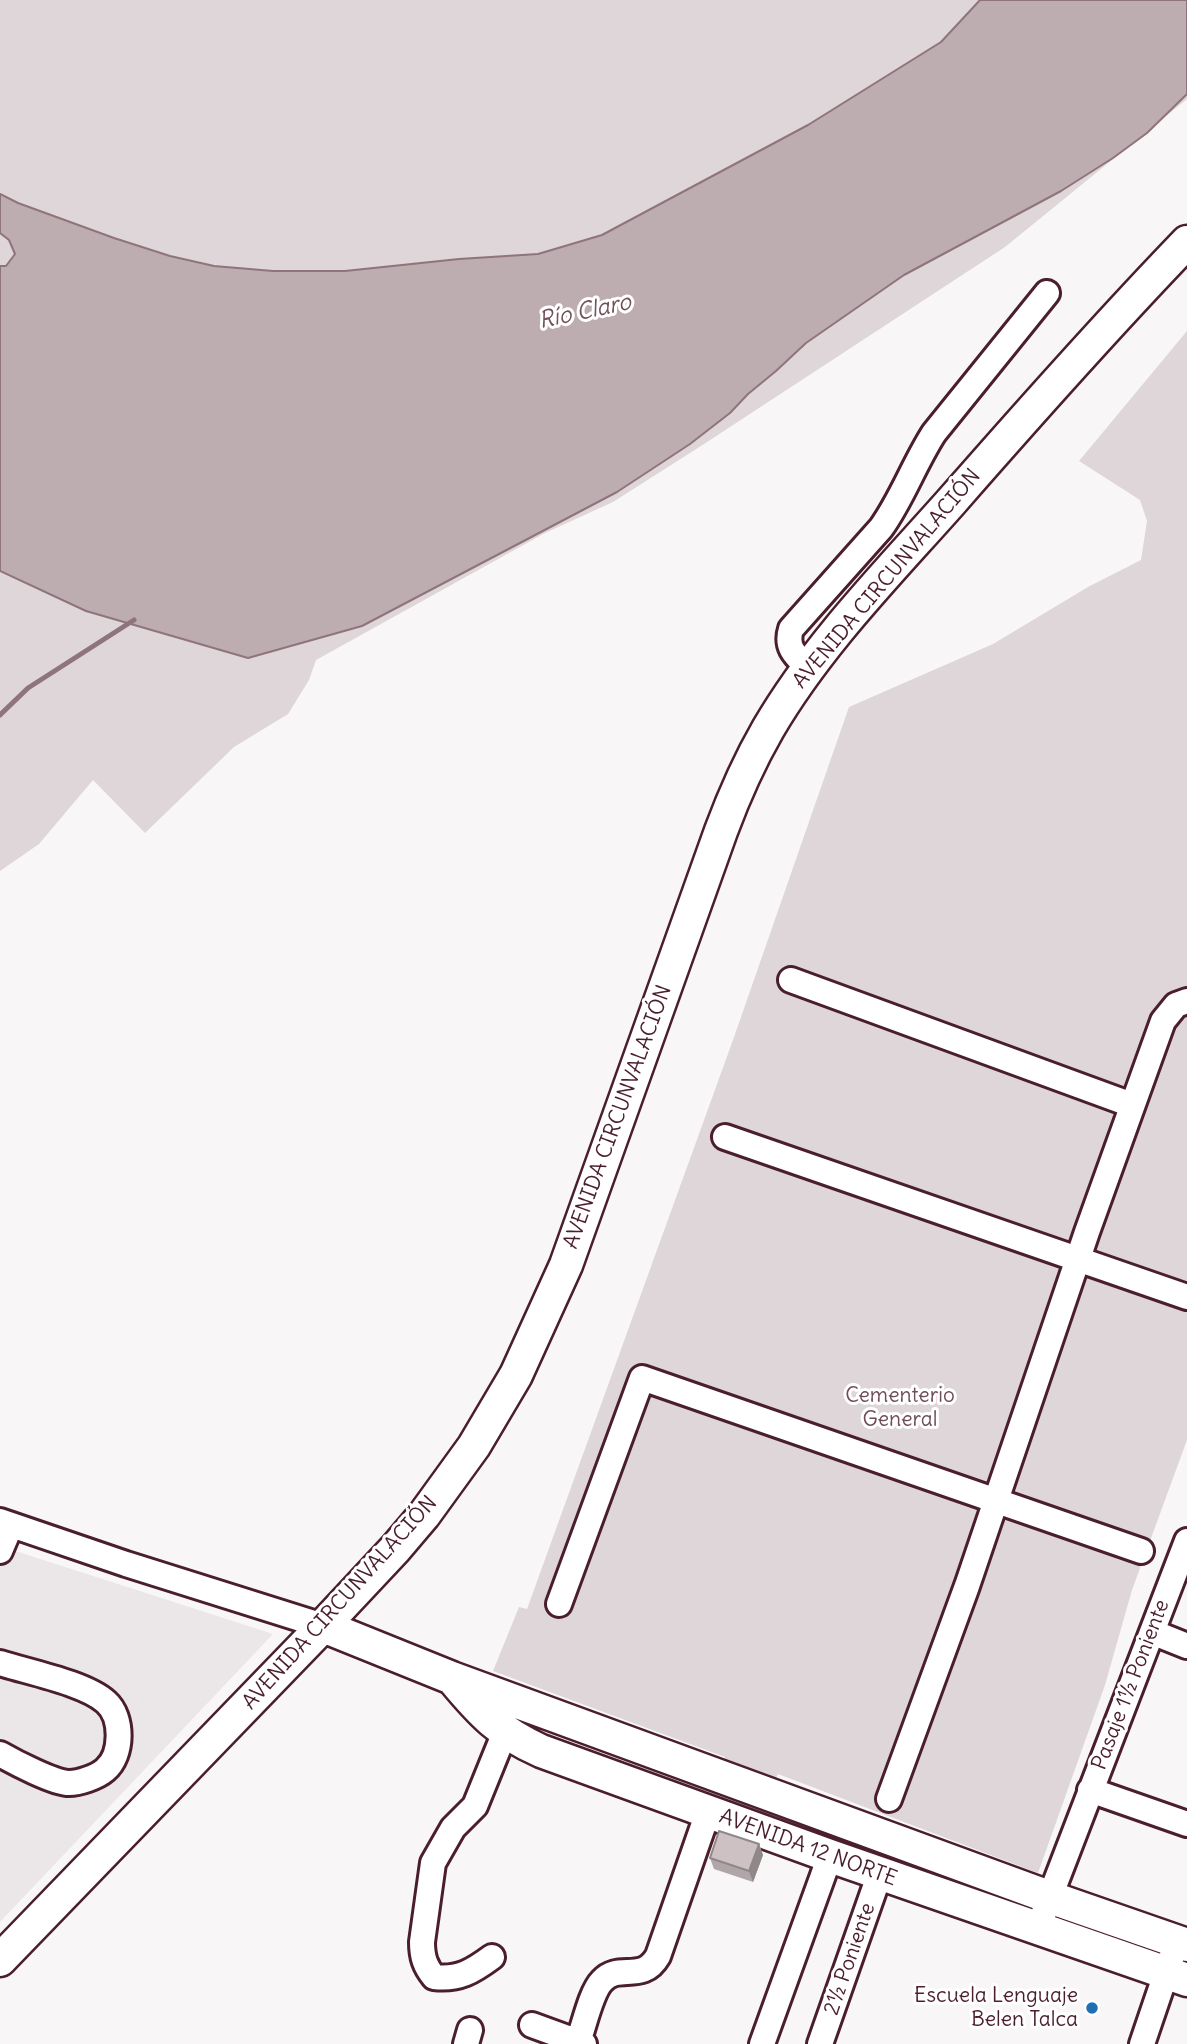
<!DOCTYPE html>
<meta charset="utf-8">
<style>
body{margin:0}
canvas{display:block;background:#f8f6f7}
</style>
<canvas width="1187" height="2044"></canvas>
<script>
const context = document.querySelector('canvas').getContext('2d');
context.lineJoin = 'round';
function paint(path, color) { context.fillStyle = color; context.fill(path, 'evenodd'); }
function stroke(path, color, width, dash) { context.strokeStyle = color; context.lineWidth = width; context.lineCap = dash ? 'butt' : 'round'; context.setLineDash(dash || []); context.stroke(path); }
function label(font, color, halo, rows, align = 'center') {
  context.font = font + ' Delius,sans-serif'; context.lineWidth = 6; context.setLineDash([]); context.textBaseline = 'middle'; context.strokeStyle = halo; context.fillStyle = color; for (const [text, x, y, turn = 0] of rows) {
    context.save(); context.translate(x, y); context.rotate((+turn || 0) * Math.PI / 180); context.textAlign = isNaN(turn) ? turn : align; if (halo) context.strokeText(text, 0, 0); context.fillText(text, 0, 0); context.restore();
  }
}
paint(new Path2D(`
 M0,1546L273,1634L0,1922Z`), '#ebe6e8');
paint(new Path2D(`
 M0,0H1187V99L1005,247L704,444L613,502L545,533L316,660L309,680L288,714L234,747L145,833L93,780L39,844L0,871Z
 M1187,331V1440L1132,1590L1105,1685L1038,1873L778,1774L774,1782L724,1764L725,1757L493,1671L519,1607L527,1609L733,1040L849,707L993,644L1088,587L1141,560L1147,521L1140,500L1079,461Z`), '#ded6d9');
const water = new Path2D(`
 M980,0H1187V94L1147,133L1113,158L1061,191L904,275L806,343L776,371L748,394L730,413L690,444L617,492L362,626L248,658L86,611L0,571V266H6L15,254L9,240L0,233V194L18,203L114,238L170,256L214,266L273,271H345L459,259L538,254L602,235L808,125L941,42Z`);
paint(water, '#bdadb0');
stroke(water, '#8f747b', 2);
stroke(new Path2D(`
 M0,715L28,688L134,620`), '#8f747b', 5);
const minor = new Path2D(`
 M809,669C796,656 785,648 791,629L881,528C902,499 914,464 934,433L1047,293
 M791,980L1132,1105
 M725,1137L1187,1297
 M0,1521L126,1564L323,1626
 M0,1551L11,1525
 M559,1604L642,1378L1141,1551
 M1152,1632L1187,1646
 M0,1663C28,1672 85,1683 106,1702C123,1717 123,1755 105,1770C97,1777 79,1783 69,1783C54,1783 14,1762 0,1754
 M1090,1790L1187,1824
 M889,1799L967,1586L1087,1232L1163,1021L1176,1005L1187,1001
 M1038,1928L1187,1541
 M492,1957C473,1971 459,1980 434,1977C425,1966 422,1957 422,1942L433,1863L453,1828L475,1806L505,1732
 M532,2025L584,2044
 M578,2042C584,2026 591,1992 602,1981C619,1962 642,1984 658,1956L708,1812
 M466,2044L470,2030
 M762,2044L830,1856
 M820,2044L880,1873
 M1142,2044L1177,1941`);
const major = new Path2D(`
 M323,1626L452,1678L1049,1897L1187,1945
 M453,1679C482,1714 499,1732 541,1751L830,1856L1187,1980
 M0,1960L323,1626L396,1548L424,1515L474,1446L516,1375L566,1265L721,831C734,796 749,762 768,729C817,645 887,574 951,502C1028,414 1106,326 1187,242`);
stroke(minor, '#4a1f2b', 30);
stroke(major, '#4a1f2b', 37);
stroke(minor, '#fff', 24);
stroke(major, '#fff', 32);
paint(new Path2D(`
 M759,1844L763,1855L753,1882L714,1869L710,1858Z`), '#b0a6a9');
paint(new Path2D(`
 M759,1844L763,1855L753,1882L749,1871Z`), '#908789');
const building = new Path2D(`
 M719,1831L759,1844L749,1871L710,1858Z`);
paint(building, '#cdc1c4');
stroke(building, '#908789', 2);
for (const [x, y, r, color] of [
 [1092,2008,7,"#1f6fb2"]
]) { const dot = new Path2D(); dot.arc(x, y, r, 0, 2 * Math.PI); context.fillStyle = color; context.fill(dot); stroke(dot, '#fff', 2.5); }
label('21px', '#4a1f2b', '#fff', [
 ["AVENIDA CIRCUNVALACIÓN",887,579,-50],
 ["AVENIDA CIRCUNVALACIÓN",618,1117,-70],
 ["AVENIDA CIRCUNVALACIÓN",340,1603,-48],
 ["Pasaje 1½ Poniente",1131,1685,-69],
 ["AVENIDA 12 NORTE",808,1848,20],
 ["2½ Poniente",850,1959,-71]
]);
label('21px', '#6f4d56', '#fff', [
 ["Cementerio",900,1396],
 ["General",900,1420]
]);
label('21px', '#4a1f2b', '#fff', [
 ["Escuela Lenguaje",1078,1996],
 ["Belen Talca",1078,2020]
], 'right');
label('italic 23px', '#72515a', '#fff', [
 ["Río Claro",585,312,-12]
]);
</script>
